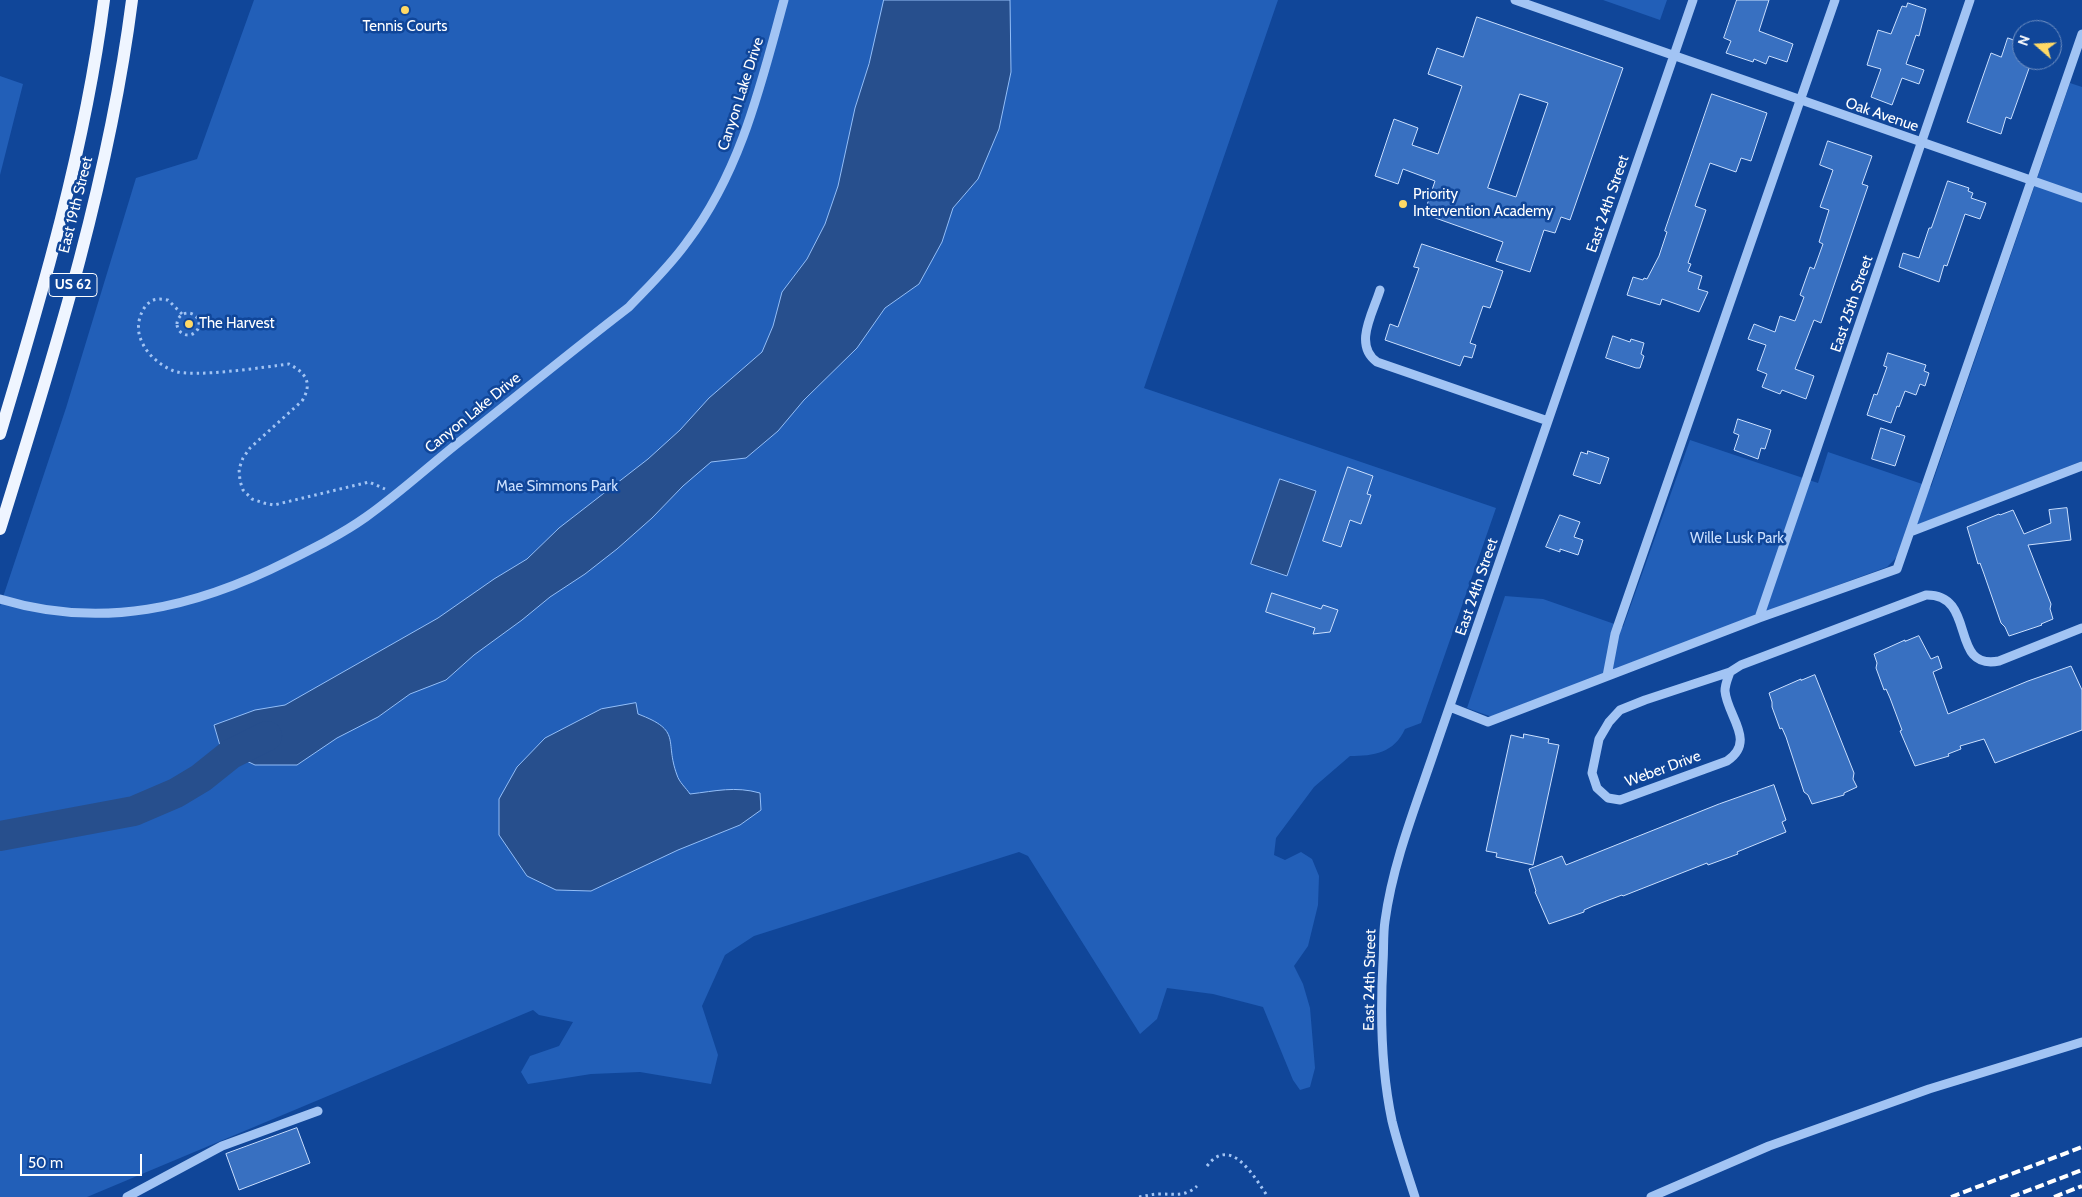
<!DOCTYPE html>
<style>
body{margin:0}
#map{position:relative;width:2082px;height:1197px;overflow:hidden;background:#104699;font-family:Cabin,sans-serif}
canvas{display:block}
.north{position:absolute;left:2012px;top:20px;width:50px;height:50px;box-sizing:border-box;background:#104699;border:1px solid #7090c2;border-radius:50%;rotate:289deg;font-size:14px;font-weight:700;line-height:20px;text-align:center;color:#fff}
.north::after{content:'';display:block;margin:auto;width:18px;height:22px;background:#ffd965;clip-path:polygon(50% 0,100% 100%,50% 72%,0 100%)}
.scale{position:absolute;left:20px;top:1154px;width:122px;height:22px;box-sizing:border-box;border:2px solid #fff;border-top:0;padding-left:6px;font-size:15px;line-height:18px;white-space:nowrap;color:#fff;-webkit-text-stroke:4px #104699;paint-order:stroke}
</style>
<div id="map">
<canvas width="2082" height="1197"></canvas>
<div class="north">N</div>
<div class="scale">50 m</div>
</div>
<script>
const context = document.querySelector('canvas').getContext('2d');
context.lineJoin = 'round';
function paint(path, color) { context.fillStyle = color; context.fill(path, 'evenodd'); }
function stroke(path, color, width, dash) { context.strokeStyle = color; context.lineWidth = width; context.lineCap = dash ? 'butt' : 'round'; context.setLineDash(dash || []); context.stroke(path); }
function label(font, color, halo, rows, align = 'center') {
  context.font = font + ' Cabin,sans-serif'; context.lineWidth = 5; context.setLineDash([]); context.textBaseline = 'middle'; context.strokeStyle = halo; context.fillStyle = color; for (const [text, x, y, turn = 0] of rows) {
    context.save(); context.translate(x, y); context.rotate((+turn || 0) * Math.PI / 180); context.textAlign = isNaN(turn) ? turn : align; if (halo) context.strokeText(text, 0, 0); context.fillText(text, 0, 0); context.restore();
  }
}
paint(new Path2D(`
 M254,0H1278L1144,388L1496,508L1421,723L1405,729C1394,753 1374,756 1350,756L1314,787L1276,838L1274,855L1285,860L1301,852L1312,859L1319,876L1318,905L1308,946L1294,966L1303,984L1310,1008L1315,1068L1310,1087L1300,1090L1293,1080L1263,1007L1213,994L1167,988L1157,1019L1140,1034L1028,856L1019,852L754,936L725,955L702,1006L718,1055L711,1084L640,1072L591,1074L528,1084L521,1072L530,1056L559,1046L573,1022L539,1015L533,1010L87,1197H0V606L66,408L136,178L197,159Z
 M1603,0H1667L1660,20Z
 M0,76L23,84L0,175Z
 M2070,83L2082,87V461L1907,529L1897,557L1887,567L1743,620L1492,717L1467,708L1505,596L1543,599L1623,627L1690,440L1818,483L1828,452L1931,487Z`), '#225fb8');
const water = new Path2D(`
 M884,0H1010L1011,72L999,129L978,179L953,208L942,242L919,284L885,308L857,348L804,400L778,431L746,458L711,462L683,486L652,518L617,549L585,574L550,597L522,620L474,655L446,680L410,694L378,717L337,738L297,765H255L221,749L214,725L255,710L285,705L438,618L494,579L527,559L559,528L648,459L680,430L709,398L762,352L773,326L782,292L807,259L825,224L838,186L855,108L869,64Z
 M1280,479L1316,491L1287,576L1251,564Z
 M636,703L638,714C683,731 664,740 677,775C679,782 686,788 690,794C716,791 735,786 760,793L761,810L740,825L678,850L591,891L556,890L527,876L499,835V799L517,767L545,738L601,709Z`);
paint(water, '#274f8d');
stroke(water, '#93bef8', 1);
stroke(new Path2D(`
 M0,836L134,811L176,793L201,778L231,754L267,736`), '#274f8d', 30);
const building = new Path2D(`
 M1737,0H1769L1759,31L1793,44L1787,62L1769,56L1766,64L1754,59L1753,62L1726,53L1731,41L1724,38Z
 M1908,3L1926,9L1919,36L1916,35L1906,64L1924,70L1919,84L1902,78L1892,105L1871,97L1881,69L1867,65L1878,30L1891,34L1902,6L1906,7Z
 M1477,17L1623,68L1570,220L1561,217L1555,233L1544,230L1530,272L1496,261L1503,242L1424,214L1435,181L1403,169L1398,184L1375,176L1394,119L1418,128L1412,145L1438,154L1462,86L1428,74L1437,48L1463,57ZM1520,94L1548,103L1516,197L1488,188Z
 M2008,38L2022,43V60H2032L2011,119L2006,117L2001,134L1967,122L1991,53L2001,57Z
 M1712,94L1767,113L1751,161L1741,158L1736,172L1710,163L1695,206L1706,210L1688,263L1691,264L1688,271L1702,276L1698,289L1708,292L1699,312L1662,299L1660,305L1627,295L1633,277L1643,280L1644,278L1647,279L1659,256L1667,232L1665,231Z
 M1828,141L1872,156L1862,184L1868,186L1821,323L1814,320L1795,369L1814,376L1806,399L1782,390L1780,394L1762,387L1767,374L1757,370L1766,345L1748,339L1754,324L1775,332L1780,316L1795,321L1804,297L1800,295L1810,267L1814,269L1823,244L1819,242L1829,210L1820,207L1833,170L1820,165Z
 M1948,181L1969,188L1968,191L1973,193L1971,198L1986,203L1980,219L1965,214L1947,266L1944,265L1939,282L1899,267L1903,253L1919,258L1929,228H1931Z
 M1422,244L1503,271L1490,308L1483,306L1470,343L1476,345L1472,358L1464,356L1460,366L1385,340L1390,324L1398,327L1419,268L1414,267Z
 M1613,336L1630,342L1631,339L1644,343L1641,354L1644,356L1640,368H1636L1606,358Z
 M1888,353L1926,365L1924,371L1929,373L1925,386L1920,384L1916,395L1905,391L1899,407L1897,406L1891,423L1867,415L1874,394L1877,395L1887,367L1884,366Z
 M1738,419L1771,430L1765,449L1761,448L1758,459L1734,450L1739,435L1734,433Z
 M1881,428L1905,436L1895,466L1872,459Z
 M1588,451L1609,458L1600,484L1573,475L1581,452L1587,454Z
 M1348,467L1373,476L1367,494L1371,495L1361,524L1350,520L1341,547L1323,541Z
 M2067,508L2071,540L2028,545L2051,604L2050,609L2053,619L2041,624L2042,625L2009,636L2005,627L2001,623L1984,574L1980,563L1978,564L1967,527L1999,514L2000,515L2013,510L2024,534L2051,523L2049,510Z
 M1560,515L1580,522L1574,537L1583,540L1578,555L1560,549V552L1546,547Z
 M1272,593L1321,609L1323,605L1338,610L1330,632L1313,634L1315,628L1266,612Z
 M1919,636L1931,659L1938,656L1942,668L1933,672L1948,714L2028,681L2071,666L2082,690V730L1995,763L1984,739L1960,746L1961,749L1948,754L1949,756L1915,766L1900,731L1902,730L1890,698L1886,689L1884,690L1876,668L1877,663L1874,654L1905,640V641Z
 M1815,675L1854,773L1853,779L1857,787L1844,793V795L1812,804L1808,795L1804,792L1786,737L1782,728L1780,729L1772,707V702L1769,693L1801,679V680Z
 M1524,734L1549,739L1548,743L1559,745L1533,865L1496,857L1497,853L1486,851L1511,735L1523,738Z
 M1774,785L1786,820L1782,822L1786,832L1737,852L1738,854L1708,865L1707,863L1623,896L1622,895L1593,906L1584,910V912L1549,924L1535,892L1536,891L1529,869L1562,856L1566,865L1719,804Z
 M297,1128L310,1163L239,1190L226,1154Z`);
paint(building, '#3870c1');
stroke(building, '#cadffe', 1);
stroke(new Path2D(`
 M177 324a11 11 0 1 1 22 0a11 11 0 1 1-22 0Z
 M182,314L168,300C162,299 155,298 150,302C140,309 136,326 140,337C145,353 159,365 174,371C193,378 265,367 289,364C306,373 313,383 302,401L250,448L243,458L239,469L240,481L243,490L252,499L264,503L274,505L369,482L385,489
 M1207,1166C1231,1134 1255,1178 1268,1197
 M1139,1197C1146,1196 1152,1194 1159,1194C1175,1194 1185,1197 1197,1186`), '#a2c4f4', 3, [2.5, 4]);
stroke(new Path2D(`
 M1515,0L2082,198
 M1380,290C1373,313 1353,345 1377,362L1548,421
 M1910,532L2082,466
 M0,599C102,630 195,608 288,561C314,548 342,534 366,517C400,493 431,464 463,439C518,395 573,350 629,307C649,286 670,266 687,242C741,171 761,84 784,0
 M1759,618L1970,0
 M1730,672C1728,678 1725,684 1725,691C1727,716 1757,741 1727,761L1620,800L1608,798L1597,788L1592,773L1599,739L1609,722L1620,710L1645,700L1730,672L1741,665L1926,595C1978,594 1948,671 1999,661L2082,628
 M1607,676L1615,634L1835,0
 M1450,707L1488,722L1759,618L1897,569L2082,34
 M127,1197L222,1146L318,1111
 M1415,1197C1407,1172 1398,1146 1392,1121C1381,1069 1380,1015 1383,962C1384,948 1383,934 1385,921C1393,861 1417,803 1436,746L1693,0
 M1651,1197L1769,1146L1929,1089L2082,1042`), '#a2c4f4', 9);
stroke(new Path2D(`
 M0,434C43,291 85,148 104,0
 M0,529C54,355 109,181 132,0`), '#eff5ff', 12);
stroke(new Path2D(`
 M1951,1197L2082,1147
 M2011,1197L2082,1170
 M2054,1197L2082,1186`), '#fff', 4, [9, 4]);
for (const [x, y, r, color] of [
 [405,10,5,"#ffd965"],
 [1403,204,5,"#ffd965"],
 [189,324,5,"#ffd965"]
]) { const dot = new Path2D(); dot.arc(x, y, r, 0, 2 * Math.PI); context.fillStyle = color; context.fill(dot); stroke(dot, '#104699', 2); }
for (const [x, y, w] of [
 [73,285,48]
]) { const box = new Path2D(); box.roundRect(x - w / 2, y - 11.5, w, 23, 4); context.fillStyle = '#104699'; context.fill(box); stroke(box, '#fff', 1); }
label('bold 14px', '#fff', null, [
 ["US 62",73,285]
]);
label('15px', '#fff', '#104699', [
 ["Tennis Courts",405,27,"center"],
 ["Priority",1413,195],
 ["Intervention Academy",1413,212],
 ["The Harvest",199,324]
], 'left');
label('15px', '#fff', '#104699', [
 ["Canyon Lake Drive",741,94,-72],
 ["Oak Avenue",1882,115,19],
 ["East 24th Street",1608,204,-71],
 ["East 19th Street",76,205,-76],
 ["East 25th Street",1852,304,-71],
 ["Canyon Lake Drive",473,413,-39],
 ["East 24th Street",1477,587,-71],
 ["Weber Drive",1663,769,-20],
 ["East 24th Street",1370,980,-89]
]);
label('15px', '#cadffe', '#104699', [
 ["Mae Simmons Park",557,487],
 ["Wille Lusk Park",1737,539]
]);
</script>
